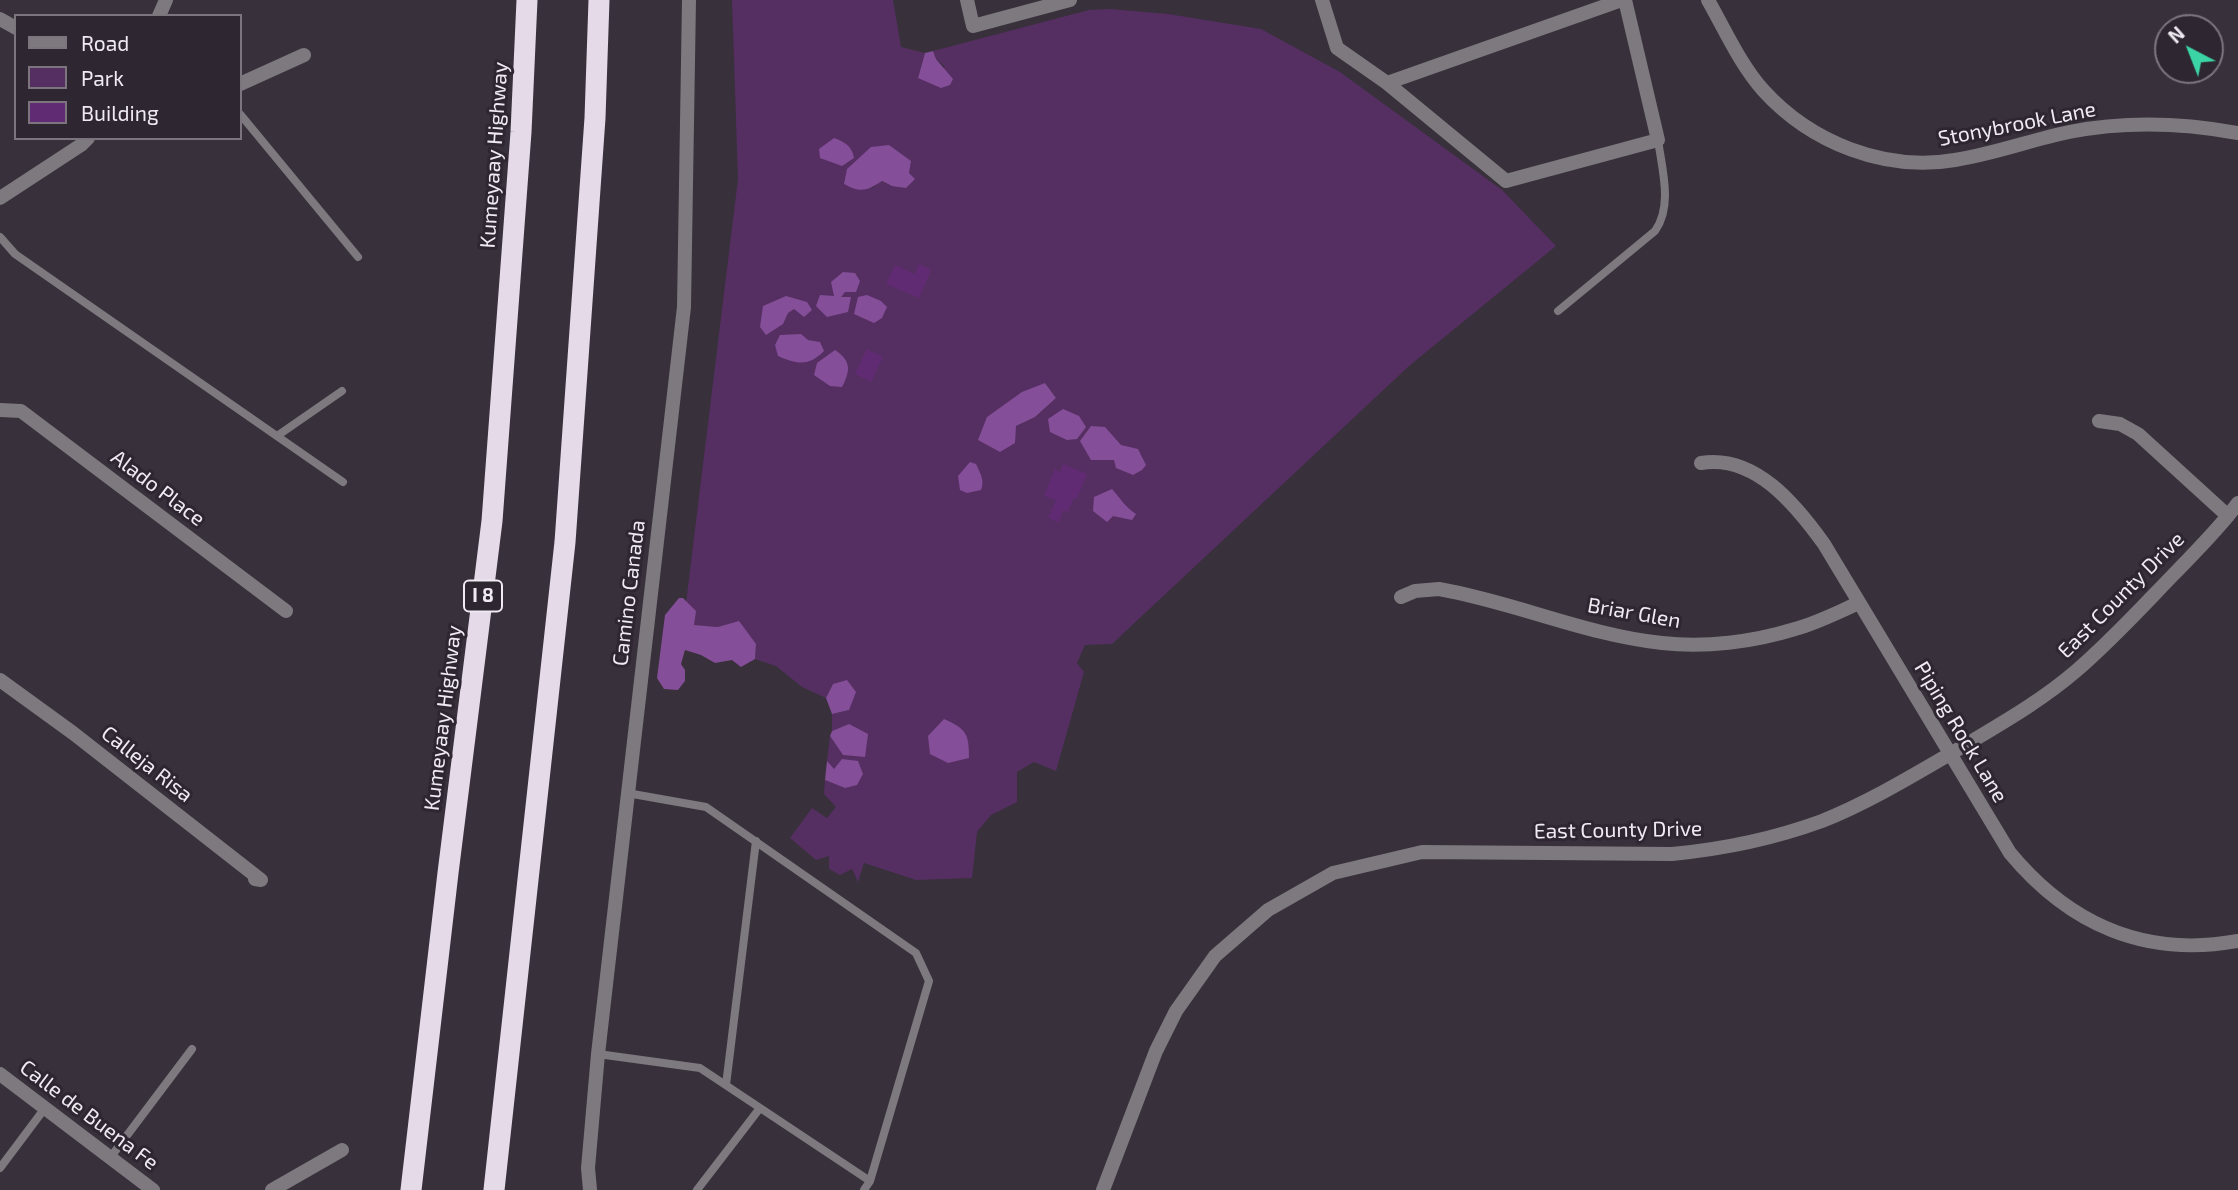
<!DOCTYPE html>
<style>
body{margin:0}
#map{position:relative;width:2238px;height:1190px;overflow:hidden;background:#38303b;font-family:"Exo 2",sans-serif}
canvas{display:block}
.legend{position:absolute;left:14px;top:14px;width:228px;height:126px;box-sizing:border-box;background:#2e2631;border:2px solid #7c757e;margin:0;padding:9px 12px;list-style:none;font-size:21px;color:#f0ebf2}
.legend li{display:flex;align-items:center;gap:14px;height:35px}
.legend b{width:35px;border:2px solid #7c757e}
.north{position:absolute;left:2154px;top:14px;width:70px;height:70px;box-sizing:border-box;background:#2e2631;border:2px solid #7c757e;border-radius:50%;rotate:318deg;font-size:19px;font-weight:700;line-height:28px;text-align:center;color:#f0ebf2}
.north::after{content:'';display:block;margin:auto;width:24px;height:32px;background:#3bd4a4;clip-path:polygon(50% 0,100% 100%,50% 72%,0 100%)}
</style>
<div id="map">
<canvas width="2238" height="1190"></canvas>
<ul class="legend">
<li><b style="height:9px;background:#7d797f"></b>Road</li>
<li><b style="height:19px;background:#552f62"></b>Park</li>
<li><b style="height:19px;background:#612b73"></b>Building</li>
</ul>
<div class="north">N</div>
</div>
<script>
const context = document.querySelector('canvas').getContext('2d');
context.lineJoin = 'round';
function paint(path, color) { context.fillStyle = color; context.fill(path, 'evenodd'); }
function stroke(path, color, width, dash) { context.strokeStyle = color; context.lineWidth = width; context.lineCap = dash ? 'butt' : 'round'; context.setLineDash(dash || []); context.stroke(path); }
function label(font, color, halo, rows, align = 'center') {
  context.font = font + ' "Exo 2",sans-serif'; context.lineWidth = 6; context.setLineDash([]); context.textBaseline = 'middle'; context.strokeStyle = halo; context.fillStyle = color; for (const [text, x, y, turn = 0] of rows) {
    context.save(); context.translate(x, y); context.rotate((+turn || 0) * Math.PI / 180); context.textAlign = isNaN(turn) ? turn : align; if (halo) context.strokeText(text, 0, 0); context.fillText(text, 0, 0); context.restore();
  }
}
paint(new Path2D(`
 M732,0H893L901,47L925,53L918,77L945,67L936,59L933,51L1089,10L1110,9L1168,14L1261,29L1340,72L1502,190L1556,246L1409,366L1112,644L1085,645L1077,663L1084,672L1056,771L1034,762L1017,772V802L991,815L977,832L972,878L916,880L864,863L858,882L852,869L840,875L829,869V856L816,860L790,838L812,808L827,818L836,807L824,794L825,780L845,788L827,761L830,736L843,755L865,756L849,724L832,731V714L849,710L833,684L826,698L802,687L776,666L755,659L756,644L718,627L694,625L686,603L738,179ZM889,145L909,173L892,186L881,181L871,189ZM1045,383L1056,398L1035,417L1016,426Z`), '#552f62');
paint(new Path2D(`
 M933,51L936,59L953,79L950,85L941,88L918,78L925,53Z
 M834,138C845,142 852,146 854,158L842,166L820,158L819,149Z
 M889,145L911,161L909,173L915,179L906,188L892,186L882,181C867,191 860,193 844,184L847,169L871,147Z
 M843,272L855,273L860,281L856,292H845L841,297H851L848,312L827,317L816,306L820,295L834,296L831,282Z
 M867,295L881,301L887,307L882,318L874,323L854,314L858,297Z
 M786,296L807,302L812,310L804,317L794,309L788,313L783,324L766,335L760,327L763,306Z
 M801,334L808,340L820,342L824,351C808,367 797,364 778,356L775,345L780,335Z
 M835,350C851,361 851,370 842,387L830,386L814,375L817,363Z
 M1045,383L1056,398L1035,417L1016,426L1015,443L1000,452L978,440L987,417L1022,392Z
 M1063,409L1079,416L1086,427L1077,439L1067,440L1050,432L1048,419Z
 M1091,426L1105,427L1121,445L1138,449L1146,465L1142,470L1133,475L1116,468L1114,460H1091L1080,441Z
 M970,462L976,464C980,473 985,480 981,490L967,493L960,490L958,476Z
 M1112,489C1120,498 1126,508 1136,514L1132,520L1113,516L1107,522L1093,511L1094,497Z
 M679,598H683L696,611L694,625L718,627L739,621L756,644L755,659L741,667L732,660L715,663L701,655L685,650L681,664L685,670V681L678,690L664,689L657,678L665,615Z
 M847,680L856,692L849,710L832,714L826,698L833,684Z
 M944,719C966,729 969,733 969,758L948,763L930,754L928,736Z
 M849,724L868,734L865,757L843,755L830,736L832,731Z
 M842,759L858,761L863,774L857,785L845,788L825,780L827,761L834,769Z`), '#854e98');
paint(new Path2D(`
 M919,264L931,270L919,298L886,284L895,265L915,274Z
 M867,349L883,357L871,382L855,374Z
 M1063,464L1087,474L1077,499L1074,498L1068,512L1063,510L1059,522L1048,518L1056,500L1044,496L1055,469L1060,472Z`), '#612b73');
stroke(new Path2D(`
 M240,114L358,257
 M0,237L15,254L343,482
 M1558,311L1655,231C1673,206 1662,169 1658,140
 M277,436L342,391
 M627,793L706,807L916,953L929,981L870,1181
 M598,1054L700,1068L870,1181L864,1190
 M726,1085L756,841
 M110,1158L192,1049
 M0,1168L45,1108
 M697,1190L760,1108`), '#7d797f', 8);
stroke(new Path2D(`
 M967,0L973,26L1070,0
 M1322,0L1337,48L1387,83L1622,0
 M1708,0C1725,30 1740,64 1763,90C1811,143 1885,172 1955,160C1994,154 2031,140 2069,132C2124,121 2183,123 2238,133
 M0,19L16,28
 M1387,83L1506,181L1658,140L1625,0
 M240,84L304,55
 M0,410L21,411L286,611
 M2099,421L2120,424L2138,434L2228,516
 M1701,463C1755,454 1796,505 1824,544L2010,853C2069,924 2145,958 2238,941
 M1401,597L1415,591L1439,589C1514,602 1586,635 1662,643C1705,648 1753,642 1795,629C1817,623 1838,612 1859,603
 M0,680L73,733L261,880L255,879
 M0,1074L153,1190
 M272,1190L342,1150
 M1103,1190L1156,1051L1176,1011L1215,956L1268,910L1333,873L1422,852L1672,854C1724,849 1773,839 1822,821C1870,802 1917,773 1962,747C2002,723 2041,701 2076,671C2111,641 2142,607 2174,574C2196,551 2219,529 2238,503`), '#7d797f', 14);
stroke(new Path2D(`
 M159,16L166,0
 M0,198L81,145L88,138
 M590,1190L588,1168L598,1054L684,307L689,0`), '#7d797f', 14);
stroke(new Path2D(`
 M411,1190L448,873L492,521L521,132L527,0
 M494,1190L565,542L595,118L599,0`), '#e4dae8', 21);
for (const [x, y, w] of [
 [483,596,38]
]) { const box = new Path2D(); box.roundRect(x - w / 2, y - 15.5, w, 31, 5); context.fillStyle = '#2e2631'; context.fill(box); stroke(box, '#f0ebf2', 2); }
label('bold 19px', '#f0ebf2', null, [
 ["I 8",483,596]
]);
label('21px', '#f0ebf2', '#2e2631', [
 ["Stonybrook Lane",2017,124,-11],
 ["Kumeyaay Highway",494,155,-86],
 ["Alado Place",158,488,37],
 ["Camino Canada",629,593,-83],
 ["East County Drive",2121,595,-45],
 ["Briar Glen",1634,613,10],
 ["Kumeyaay Highway",443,718,-83],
 ["Piping Rock Lane",1961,732,59],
 ["Calleja Risa",147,764,38],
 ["East County Drive",1618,830,-1],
 ["Calle de Buena Fe",89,1115,37]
]);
</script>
